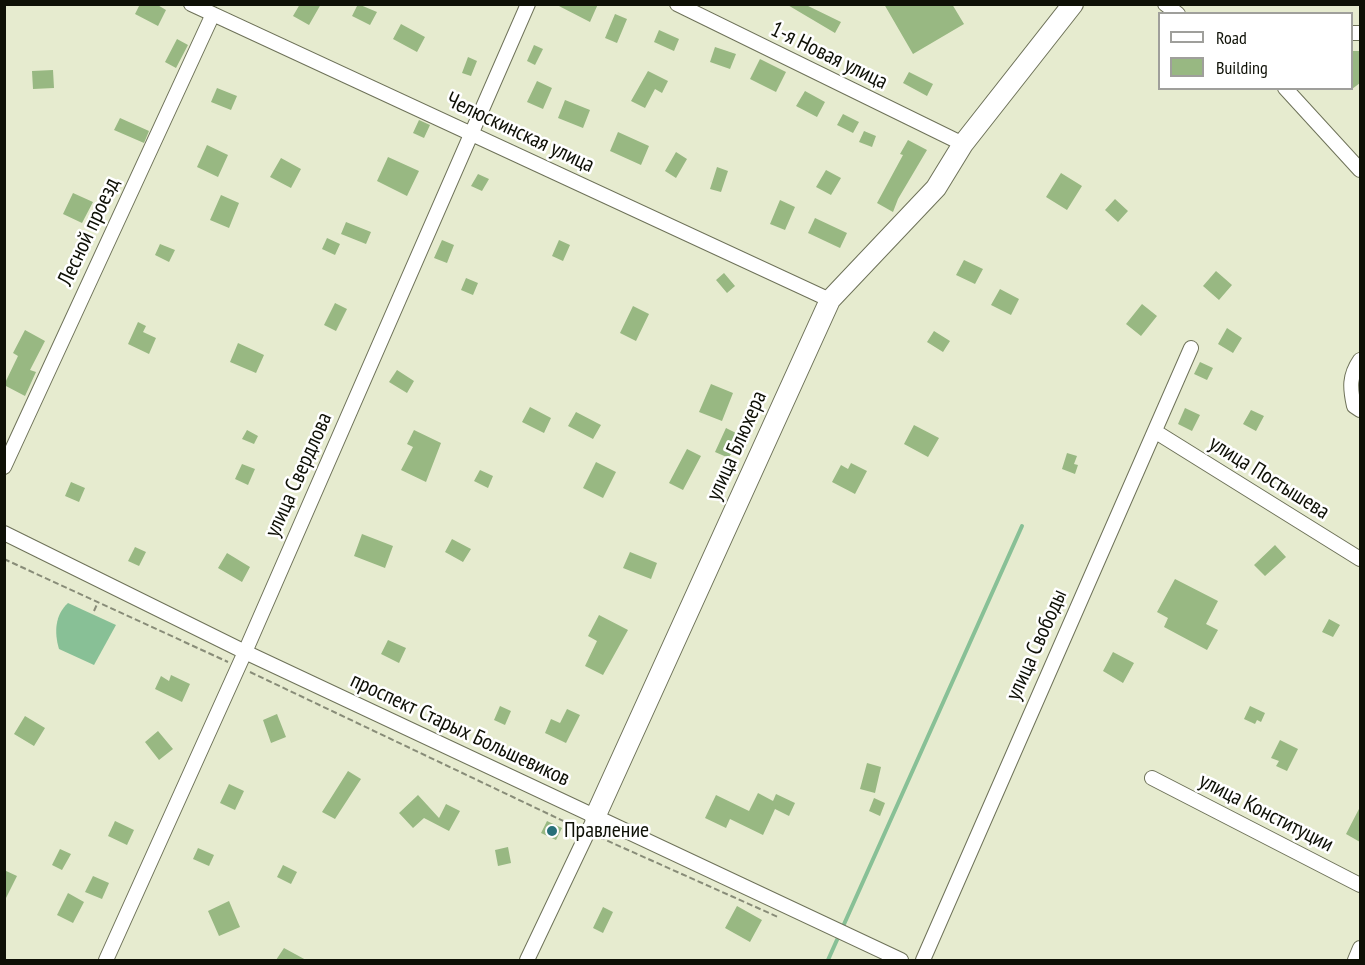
<!DOCTYPE html>
<meta charset="utf-8">
<style>
body{margin:0}
#map{position:relative;width:1365px;height:965px;overflow:hidden;background:#e6ebcf;font-family:"PT Sans Narrow",sans-serif}
canvas{display:block}
.frame{position:absolute;inset:0;border:6px solid #0e1006;pointer-events:none}
.legend{position:absolute;left:1158px;top:12px;width:195px;height:78px;box-sizing:border-box;background:#fff;border:2px solid #9f9f9b;margin:0;padding:8px 10px;list-style:none;font-size:18px;color:#0e1006}
.legend li{display:flex;align-items:center;gap:12px;height:30px}
.legend b{width:30px;border:2px solid #9f9f9b}
</style>
<div id="map">
<canvas width="1365" height="965"></canvas>
<div class="frame"></div>
<ul class="legend">
<li><b style="height:8px;background:#fff"></b>Road</li>
<li><b style="height:16px;background:#98b882"></b>Building</li>
</ul>
</div>
<script>
const context = document.querySelector('canvas').getContext('2d');
context.lineJoin = 'round';
function paint(path, color) { context.fillStyle = color; context.fill(path, 'evenodd'); }
function stroke(path, color, width, dash) { context.strokeStyle = color; context.lineWidth = width; context.lineCap = dash ? 'butt' : 'round'; context.setLineDash(dash || []); context.stroke(path); }
function label(font, color, halo, rows, align = 'center') {
  context.font = font + ' "PT Sans Narrow",sans-serif'; context.lineWidth = 5; context.setLineDash([]); context.textBaseline = 'middle'; context.strokeStyle = halo; context.fillStyle = color; for (const [text, x, y, turn = 0] of rows) {
    context.save(); context.translate(x, y); context.rotate((+turn || 0) * Math.PI / 180); context.textAlign = isNaN(turn) ? turn : align; if (halo) context.strokeText(text, 0, 0); context.fillText(text, 0, 0); context.restore();
  }
}
paint(new Path2D(`
 M68,603L116,625L94,665L59,649C54,632 55,615 68,603Z`), '#88c096');
stroke(new Path2D(`
 M828,960L1022,526`), '#88c096', 4);
paint(new Path2D(`
 M140,4H156L166,10L158,26L135,14Z
 M300,4H321L309,25L293,16Z
 M358,4L377,12L370,25L352,16Z
 M555,4H598L590,22Z
 M786,4H804L841,22L835,33Z
 M884,4H952L964,24L913,54Z
 M615,14L627,19L617,43L605,38Z
 M401,24L425,37L417,52L393,39Z
 M659,30L679,39L674,51L654,42Z
 M177,39L188,45L176,68L165,62Z
 M534,45L543,49L535,65L527,61Z
 M715,47L736,54L730,69L710,62Z
 M1352,51H1360V83L1352,89Z
 M468,57L477,61L471,76L462,73Z
 M760,59L786,72L776,92L750,79Z
 M53,70L54,88L33,89L32,71Z
 M648,71L668,81L662,93L655,89L645,108L631,101Z
 M909,72L933,84L927,96L903,83Z
 M537,81L552,88L543,109L527,102Z
 M217,88L237,96L231,110L211,102Z
 M805,91L825,102L817,117L796,106Z
 M565,100L590,110L583,128L558,118Z
 M843,114L859,122L853,133L837,125Z
 M120,118L149,131L144,143L114,130Z
 M419,120L430,125L424,138L413,133Z
 M864,131L876,136L872,147L859,142Z
 M618,132L649,146L641,165L610,151Z
 M908,140L927,150L898,199L893,212L877,203L903,155L900,154Z
 M207,145L228,155L218,177L197,167Z
 M676,152L687,159L676,178L665,171Z
 M388,157L419,171L407,196L377,181Z
 M281,158L301,169L291,188L270,177Z
 M717,167L728,171L721,192L710,189Z
 M826,170L841,178L831,195L816,187Z
 M1061,173L1082,186L1067,210L1046,197Z
 M478,174L489,179L482,191L471,186Z
 M73,193L93,202L82,223L63,214Z
 M221,195L239,203L229,228L210,220Z
 M1115,199L1128,211L1118,222L1105,210Z
 M780,200L795,207L785,230L770,224Z
 M815,218L847,233L840,248L808,233Z
 M346,222L371,232L366,244L341,234Z
 M327,238L340,244L335,255L322,249Z
 M442,240L454,245L447,263L434,258Z
 M559,240L570,245L563,261L552,256Z
 M160,244L175,250L169,262L155,255Z
 M964,260L983,269L975,284L956,275Z
 M1216,271L1232,285L1219,300L1203,286Z
 M724,273L735,286L727,293L716,280Z
 M466,278L478,283L473,295L461,290Z
 M1000,289L1019,299L1011,315L991,305Z
 M335,303L347,309L336,331L324,325Z
 M1142,304L1157,316L1141,336L1126,324Z
 M633,306L649,314L636,341L620,333Z
 M138,322L146,326L143,332L156,338L149,354L128,344Z
 M1227,328L1242,338L1233,353L1218,344Z
 M25,330L45,341L30,370L36,372L25,396L4,385L18,356L13,353Z
 M934,331L950,341L943,352L927,342Z
 M238,343L264,355L256,373L230,362Z
 M1200,362L1213,368L1207,380L1194,374Z
 M397,370L414,381L407,393L389,382Z
 M711,384L733,393L722,421L699,412Z
 M530,407L551,418L544,433L522,422Z
 M1185,408L1200,415L1192,431L1178,424Z
 M1251,410L1264,416L1256,431L1243,424Z
 M576,412L601,425L593,439L568,426Z
 M914,425L939,438L928,457L904,444Z
 M726,428L740,435L729,458L715,452Z
 M247,430L258,436L254,444L242,439Z
 M414,430L441,443L426,482L401,470L413,447L407,444Z
 M687,449L701,456L683,490L669,483Z
 M1067,453L1077,456L1074,464L1078,465L1075,474L1062,469Z
 M596,462L616,472L603,498L583,488Z
 M851,463L867,471L855,494L832,482L841,465L848,469Z
 M242,464L255,469L248,485L235,479Z
 M480,470L493,476L488,488L474,481Z
 M71,482L85,488L79,502L65,496Z
 M362,534L393,546L385,568L354,556Z
 M452,539L471,549L463,562L445,552Z
 M1275,545L1286,557L1265,576L1254,565Z
 M135,547L146,552L139,566L128,561Z
 M630,552L657,563L651,579L623,568Z
 M227,553L250,567L242,582L218,568Z
 M1175,579L1218,601L1206,624L1218,630L1207,650L1164,627L1168,618L1157,612Z
 M599,615L628,630L603,675L585,666L597,641L588,636Z
 M1329,619L1340,625L1333,637L1322,632Z
 M388,640L406,648L399,663L381,654Z
 M1113,652L1134,663L1123,683L1103,671Z
 M171,675L190,684L182,702L155,689L161,676L169,681Z
 M500,706L511,711L505,725L494,720Z
 M1250,706L1265,713L1261,722L1257,720L1255,724L1244,719Z
 M567,709L580,715L566,743L545,733L551,719L560,723Z
 M277,714L286,737L271,743L263,720Z
 M25,716L45,728L34,746L14,734Z
 M158,731L173,749L159,760L145,742Z
 M1280,740L1298,749L1287,771L1276,766L1279,761L1271,758Z
 M867,763L881,767L875,793L860,789Z
 M348,771L361,779L335,819L322,812Z
 M229,784L244,791L235,810L220,803Z
 M758,793L773,801L776,794L795,803L789,816L775,809L763,835L730,819L726,828L705,818L716,795L749,811Z
 M418,795L439,818L446,804L460,811L449,831L424,818L413,828L399,813Z
 M874,798L885,803L880,816L869,811Z
 M1360,807V842L1346,834Z
 M115,821L134,830L127,845L108,836Z
 M547,821L562,828L556,840L541,833Z
 M508,847L511,863L498,866L495,850Z
 M198,848L214,855L209,866L193,859Z
 M60,849L71,854L62,870L52,865Z
 M283,865L297,872L291,884L277,877Z
 M4,870L17,876L4,902Z
 M93,876L109,883L102,899L85,892Z
 M68,893L84,902L73,923L57,915Z
 M229,901L240,927L219,936L208,911Z
 M737,906L762,920L750,942L725,928Z
 M603,907L613,912L603,933L593,928Z
 M284,948L306,960H276Z`), '#98b882');
const street = new Path2D(`
 M191,4L830,300
 M677,4L963,144
 M1165,4L1178,14
 M1352,33H1360
 M1285,88L1360,170
 M1360,360C1349,376 1350,388 1354,406L1360,410
 M1156,432L1360,559
 M4,467L213,14
 M4,533L245,652L901,960
 M1152,778L1360,885
 M106,960L245,652L528,4
 M527,960L595,817
 M923,960L1191,348
 M1355,960L1360,948`);
const secondary = new Path2D(`
 M595,817L830,300L936,188L963,144L1073,4`);
stroke(street, '#6e7259', 16);
stroke(secondary, '#6e7259', 22);
stroke(new Path2D(`
 M4,559L228,662
 M94,611L98,602
 M250,672L578,828
 M599,837L778,917`), '#888c78', 2, [6, 3]);
stroke(street, '#fff', 14);
stroke(secondary, '#fff', 20);
for (const [x, y, r, color] of [
 [552,831,6,"#277079"]
]) { const dot = new Path2D(); dot.arc(x, y, r, 0, 2 * Math.PI); context.fillStyle = color; context.fill(dot); stroke(dot, '#fff', 2); }
label('22px', '#0e1006', '#fff', [
 ["1-я Новая улица",829,56,26],
 ["Челюскинская улица",520,133,25],
 ["Лесной проезд",89,232,-65],
 ["улица Блюхера",737,446,-66],
 ["улица Свердлова",299,475,-66],
 ["улица Постышева",1269,478,32],
 ["улица Свободы",1037,645,-66],
 ["проспект Старых Большевиков",460,730,25],
 ["улица Конституции",1266,813,27]
]);
label('22px', '#0e1006', '#fff', [
 ["Правление",564,831]
], 'left');
</script>
